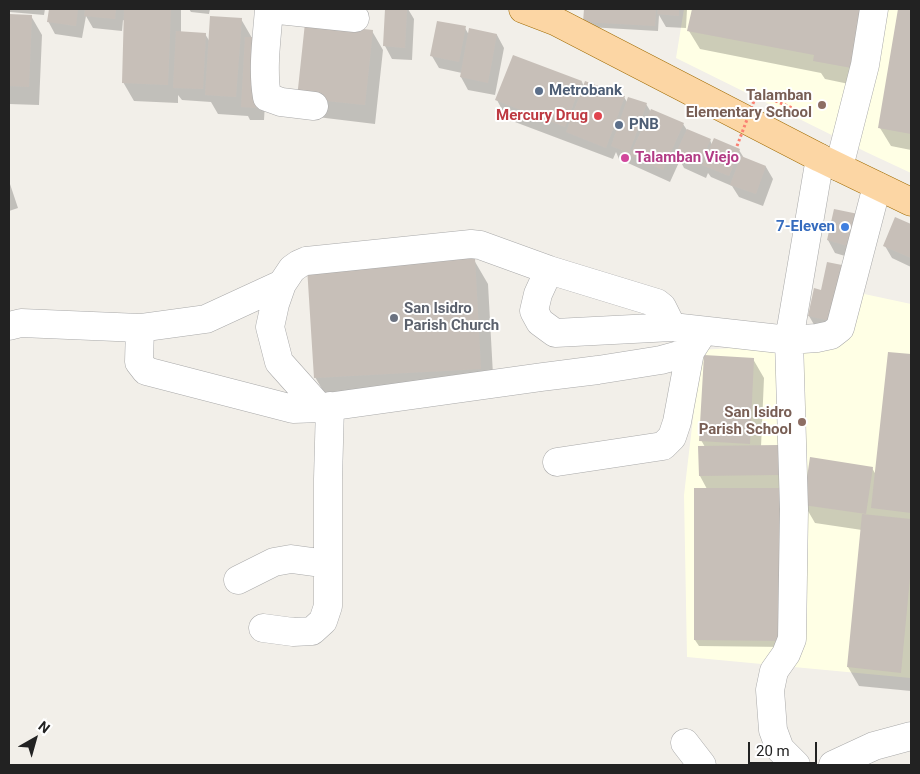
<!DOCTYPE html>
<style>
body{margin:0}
#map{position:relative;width:920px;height:774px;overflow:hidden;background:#f2efe9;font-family:Roboto,sans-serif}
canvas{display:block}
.frame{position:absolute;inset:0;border:10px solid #222;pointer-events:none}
.north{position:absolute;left:10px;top:714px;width:50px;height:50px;-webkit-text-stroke:4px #fff;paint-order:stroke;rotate:38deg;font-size:14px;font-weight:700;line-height:20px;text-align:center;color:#222}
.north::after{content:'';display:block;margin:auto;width:18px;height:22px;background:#222;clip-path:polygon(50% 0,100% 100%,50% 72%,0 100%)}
.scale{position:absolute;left:748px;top:742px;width:69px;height:22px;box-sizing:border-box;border:2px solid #222;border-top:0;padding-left:6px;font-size:15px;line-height:18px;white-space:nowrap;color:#222;-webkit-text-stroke:4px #fff;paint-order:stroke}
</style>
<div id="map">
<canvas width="920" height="774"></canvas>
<div class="frame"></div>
<div class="north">N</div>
<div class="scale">20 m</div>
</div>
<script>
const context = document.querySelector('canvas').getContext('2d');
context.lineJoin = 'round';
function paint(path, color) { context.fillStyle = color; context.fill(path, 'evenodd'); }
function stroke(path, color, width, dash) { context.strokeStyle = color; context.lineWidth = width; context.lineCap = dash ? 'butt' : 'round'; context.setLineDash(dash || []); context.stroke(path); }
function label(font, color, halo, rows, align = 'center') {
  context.font = font + ' Roboto,sans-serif'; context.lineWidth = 4; context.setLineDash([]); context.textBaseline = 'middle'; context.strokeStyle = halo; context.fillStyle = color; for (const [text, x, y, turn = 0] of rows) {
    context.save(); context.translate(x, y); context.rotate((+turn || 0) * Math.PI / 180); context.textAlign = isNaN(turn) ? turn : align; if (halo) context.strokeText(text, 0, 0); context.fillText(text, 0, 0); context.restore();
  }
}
paint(new Path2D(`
 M684,9H911V173L866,152L676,58Z
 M855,292L911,304V678L687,657L684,495L701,350L842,341Z`), '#ffffe5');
paint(new Path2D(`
 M9,9H45L44,15L10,12Z
 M50,9H181V33L205,34L210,42L241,19L252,38L268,51L264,120H250L248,116L218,114L211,102L182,100L178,95V103L134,101L123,82L125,21L123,20L122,31L93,28L86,16L82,38L55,34L48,21Z
 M189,9H210L209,14L191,12Z
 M387,9H408L414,19L412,60L392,59L385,46Z
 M585,9H687L686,28L666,27L659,15L658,31L588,27L585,21Z
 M693,9H878L868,88L825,79L821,73L700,49L689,31Z
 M900,9H911V150L891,146L880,128Z
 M9,15L31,16L42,35L39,105L9,104Z
 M465,28L469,35H497L504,48L495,95L468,90L461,77L462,73L439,68L432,56Z
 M372,31L383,50L375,124L309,116Z
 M582,82L584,87L624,97L627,102L646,104L651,112L683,124L687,130L710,140L712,145L739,150L744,158L766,167L773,179L763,206L739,197L732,186L711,177L708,173L706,178L684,168L680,160L670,182L619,159L616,152L613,159L507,119L497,100Z
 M9,181L18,208L9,211Z
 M835,211L861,260L846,335L816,328L809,316L822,291L843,267L845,256L835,253L828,240Z
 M896,219L911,226V267L892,258L885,246Z
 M474,260L488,284L494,393L329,401L315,377Z
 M889,353L911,356V691L859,686L848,667L862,530L815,523L804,504L872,468L876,475Z
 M753,359L764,378L761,447L789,465L786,647L699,646L695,640L707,489L700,476L705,447L701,440Z`), '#0003');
paint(new Path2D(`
 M49,9H78L76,26L47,22Z
 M85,9H116L115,19L84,16Z
 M124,9H171L168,85L122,83Z
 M385,9H407L405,48L383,46Z
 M584,9H656L655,26L583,22Z
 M658,9H679V16L657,14Z
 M692,9H869L857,69L813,61L814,55L687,31Z
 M898,9H911V134L878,128Z
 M9,14L32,15L29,87L9,86Z
 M210,16L242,18L236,97L205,95Z
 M437,21L466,26L459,62L430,56Z
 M305,23L373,30L365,105L297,98Z
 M469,28L497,34L488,83L460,77Z
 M176,31L206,33L203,89L173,88Z
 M245,37H261L257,108L241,107Z
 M513,55L582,81L565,127L495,100Z
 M585,81L625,96L606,148L566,132Z
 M628,97L647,103L629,153L611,146Z
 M651,109L684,123L663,170L630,155Z
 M687,129L711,139L699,166L675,155Z
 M714,138L740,149L729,176L702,165Z
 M741,156L766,166L756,194L730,185Z
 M834,209L863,215L854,248L827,240Z
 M895,217L911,224V258L883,246Z
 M846,247L855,249L839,323L808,316L814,288L821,290L827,262L842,265Z
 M475,258L481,369L314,378L307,267Z
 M888,352L911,354V513L871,508Z
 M704,355L754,358L750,444L699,441Z
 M779,445V475L699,476L698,446Z
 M810,457L873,467L866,514L803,505Z
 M694,488H783L784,641L694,640Z
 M862,514L911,519V567L901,673L847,667Z`), '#c7bfb8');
const minor = new Path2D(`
 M269,9C267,37 262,68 267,97L281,102L314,106
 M269,9L355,18
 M839,167L865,65L874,9
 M549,270L538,294L534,311L540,322L555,333L672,327L789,340L817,338L831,335L840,328L877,186
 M282,284L275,304L270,327L279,362L320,408
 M9,326L21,323L140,328L206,319L282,284L292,269L299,264L306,261L471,244L480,245L549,270L657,303L662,307L672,327
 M140,328L139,362L146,371L293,409L320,408L542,377L598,370L661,360L690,352
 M557,462L663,446L672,437L677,422L690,352L699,338
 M238,580L274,562L291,559L328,564
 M263,628L293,632L312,631L323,621L328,606V479L330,406
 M685,743L702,765
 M796,765L780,749L773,730L770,690L774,671L786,654L792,639L794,509L789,340L820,158
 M833,765L874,746L911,736`);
const major = new Path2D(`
 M523,9L557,22L820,158L911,202`);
stroke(minor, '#a9a9a9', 29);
stroke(major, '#a06b00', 29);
stroke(new Path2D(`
 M757,93L797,110L793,118`), '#fa8072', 3, [2.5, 2.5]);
stroke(minor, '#fff', 28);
stroke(major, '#fcd6a4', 28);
stroke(new Path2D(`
 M737,146L757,93`), '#fa8072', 3, [2.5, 2.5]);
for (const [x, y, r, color] of [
 [539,91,5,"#5c6f8a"],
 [822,105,5,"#8d6e63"],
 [598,116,5,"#e0444e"],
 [619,125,5,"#5c6f8a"],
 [625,158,5,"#d1479c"],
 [845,227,5,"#3f7fe0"],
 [394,318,5,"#6b7280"],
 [802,422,5,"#8d6e63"]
]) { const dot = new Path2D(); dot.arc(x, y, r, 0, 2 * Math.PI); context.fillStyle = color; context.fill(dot); stroke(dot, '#fff', 2); }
label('bold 15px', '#4e5e75', '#fff', [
 ["Metrobank",549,91],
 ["PNB",629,125]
], 'left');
label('bold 15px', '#785e54', '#fff', [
 ["Talamban",812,96],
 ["Elementary School",812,113],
 ["San Isidro",792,413],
 ["Parish School",792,430]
], 'right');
label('bold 15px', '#be3a42', '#fff', [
 ["Mercury Drug",588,116]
], 'right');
label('bold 15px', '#b23c85', '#fff', [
 ["Talamban Viejo",635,158]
], 'left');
label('bold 15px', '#366cbe', '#fff', [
 ["7-Eleven",835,227]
], 'right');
label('bold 15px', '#5b616d', '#fff', [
 ["San Isidro",404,309],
 ["Parish Church",404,326]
], 'left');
</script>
